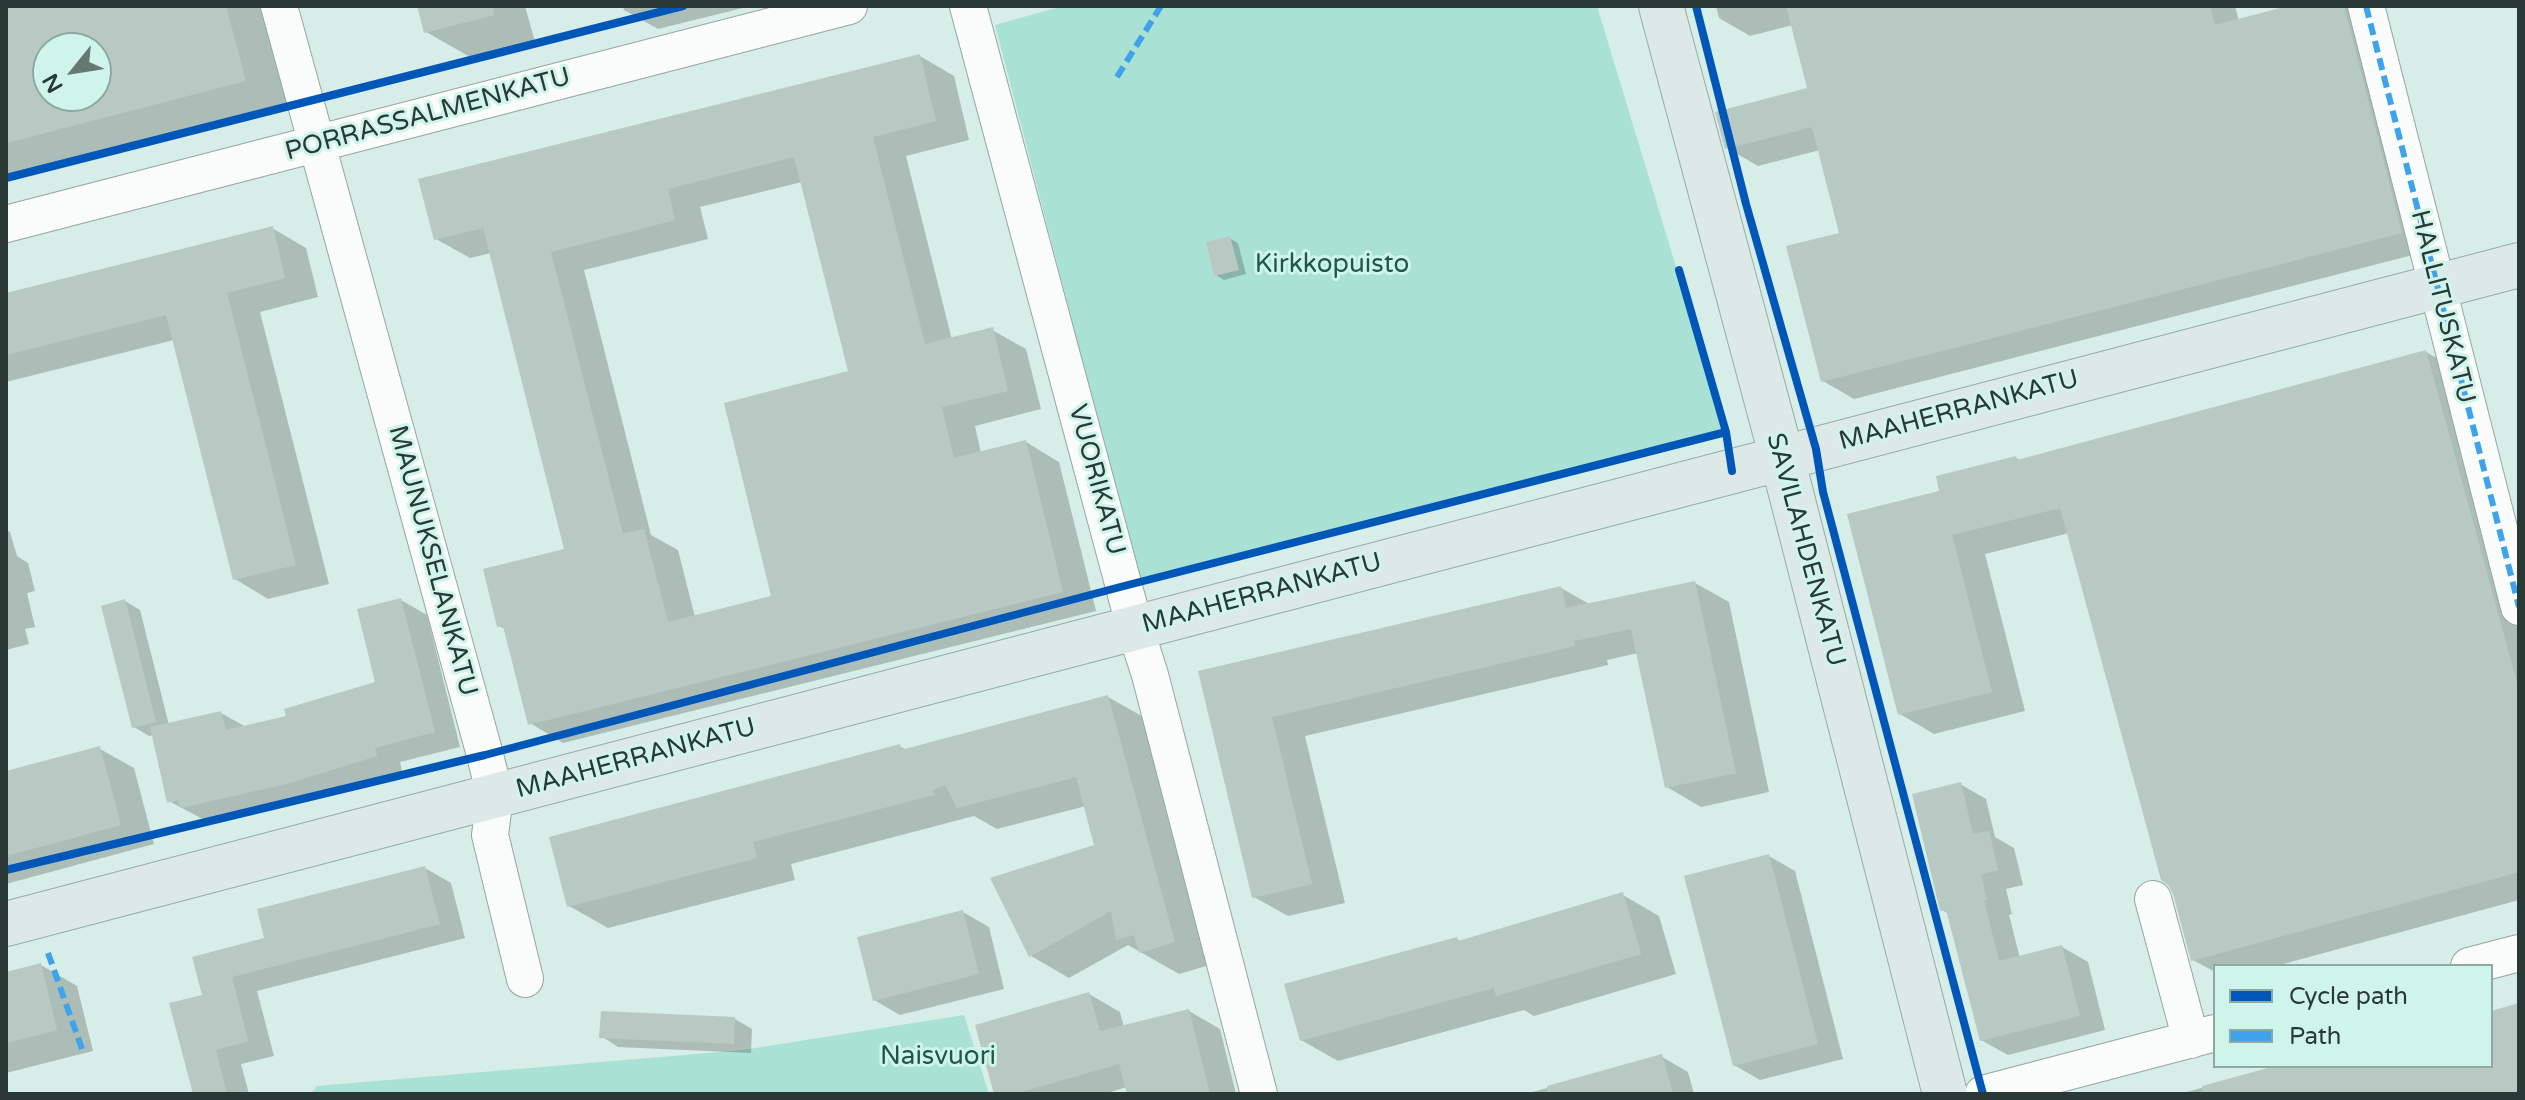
<!DOCTYPE html>
<style>
body{margin:0}
#map{position:relative;width:2525px;height:1100px;overflow:hidden;background:#d7ede7;font-family:"Varela Round",sans-serif}
canvas{display:block}
.frame{position:absolute;inset:0;border:8px solid #2a3935;pointer-events:none}
.legend{position:absolute;left:2213px;top:964px;width:280px;height:104px;box-sizing:border-box;background:#cff5eb;border:2px solid #8daaa2;margin:0;padding:10px 14px;list-style:none;font-size:24px;color:#2a3935}
.legend li{display:flex;align-items:center;gap:16px;height:40px}
.legend b{width:40px;border:2px solid #8daaa2}
.north{position:absolute;left:32px;top:32px;width:80px;height:80px;box-sizing:border-box;background:#cff5eb;border:2px solid #8daaa2;border-radius:50%;rotate:240deg;font-size:22px;font-weight:700;line-height:32px;text-align:center;color:#2a3935}
.north::after{content:'';display:block;margin:auto;width:28px;height:36px;background:#677873;clip-path:polygon(50% 0,100% 100%,50% 72%,0 100%)}
</style>
<div id="map">
<canvas width="2525" height="1100"></canvas>
<div class="frame"></div>
<ul class="legend">
<li><b style="height:10px;background:#0057b8"></b>Cycle path</li>
<li><b style="height:10px;background:#3ea3eb"></b>Path</li>
</ul>
<div class="north">N</div>
</div>
<script>
const context = document.querySelector('canvas').getContext('2d');
context.lineJoin = 'round';
function paint(path, color) { context.fillStyle = color; context.fill(path, 'evenodd'); }
function stroke(path, color, width, dash) { context.strokeStyle = color; context.lineWidth = width; context.lineCap = dash ? 'butt' : 'round'; context.setLineDash(dash || []); context.stroke(path); }
function label(font, color, halo, rows, align = 'center') {
  context.font = font + ' "Varela Round",sans-serif'; context.lineWidth = 6; context.setLineDash([]); context.textBaseline = 'middle'; context.strokeStyle = halo; context.fillStyle = color; for (const [text, x, y, turn = 0] of rows) {
    context.save(); context.translate(x, y); context.rotate((+turn || 0) * Math.PI / 180); context.textAlign = isNaN(turn) ? turn : align; if (halo) context.strokeText(text, 0, 0); context.fillText(text, 0, 0); context.restore();
  }
}
paint(new Path2D(`
 M1063,6H1597L1726,432L1140,582L995,25Z
 M964,1015L989,1094H311L317,1086L743,1050Z`), '#aae1d5');
paint(new Path2D(`
 M6,6H265L291,107L6,181ZM48,48H96V96H48Z
 M419,6H525L535,42L472,58L426,32Z
 M623,6H751L658,29L624,10Z
 M1716,6H2235L2239,21L2297,6H2360L2432,250L1854,399L1823,381L1842,234L1820,150L1758,166L1727,148L1809,90L1793,25L1750,36L1719,18Z
 M920,56L954,76L969,140L906,156L952,340L992,330L1026,349L1041,409L975,426L981,453L1026,442L1059,462L1096,611L563,743L530,723L507,630L499,626L567,550L491,253L470,258L436,239ZM802,182L851,373L774,598L695,617L678,550L651,535L584,270L708,239L700,207Z
 M272,228L306,248L318,297L260,312L329,584L268,599L235,579L174,340L6,382V295Z
 M1229,238L1238,243L1246,274L1224,280L1216,275Z
 M2426,352L2460,371L2519,588V900L2276,966H2215V972L2193,960L2069,533L1985,554L2025,711L1934,734L1900,714L1942,492L2016,458L2022,461Z
 M6,530L10,532L17,556L28,563L35,591L27,593L35,627L25,629L29,644L6,650Z
 M1695,583L1729,602L1769,792L1701,807L1667,787L1638,653L1607,660L1608,665L1305,736L1345,903L1288,916L1254,897L1200,673L1561,588L1591,605Z
 M401,600L427,615L460,747L400,762L402,771L208,822L169,801L154,735L149,736L134,727L125,601L140,610L169,725L221,713L246,727L288,718L378,683Z
 M1108,697L1147,719L1213,964L1179,974L1128,945L1069,978L1031,956L1096,847L1086,806L997,829L974,816L791,864L795,880L608,928L569,906L899,746L907,750Z
 M100,749L134,768L154,844L6,884V774Z
 M1960,784L1986,799L1995,837L2014,848L2023,885L2006,889L2012,914L2009,915L2020,958L2062,947L2088,962L2105,1030L2008,1055L1981,1040L1949,914L1942,910Z
 M1769,856L1795,871L1843,1059L1760,1080L1734,1065Z
 M425,868L451,883L465,938L257,991L274,1056L241,1064L249,1094H195L204,996L267,939Z
 M1623,895L1659,916L1676,974L1534,1016L1524,1010L1338,1061L1301,1040L1457,939L1462,942Z
 M963,912L989,927L1004,989L900,1015L874,1000Z
 M41,965L77,986L93,1051L6,1073V974Z
 M1089,994L1120,1012L1124,1027L1189,1011L1220,1029L1236,1094H1129L1127,1087L1104,1094H996Z
 M2519,1005V1094H2179L2283,1066H2491V1013Z
 M735,1019L752,1029L751,1053L618,1047L601,1036Z
 M1662,1057L1688,1072L1694,1094H1525Z`), '#0003');
paint(new Path2D(`
 M6,6H226L246,81L6,143ZM48,48H96V96H48Z
 M417,6H493L494,15L424,33Z
 M1786,6H2210L2215,25L2288,6H2344L2402,233L1821,382L1786,246L1839,233L1812,127L1725,149L1715,112L1807,88Z
 M920,54L936,121L873,137L925,344L993,327L1008,391L942,407L954,458L1026,440L1063,592L528,725L503,626L497,627L483,569L564,549L483,228L434,240L418,179ZM794,157L848,371L724,403L771,596L668,622L644,529L623,534L551,252L675,220L668,189Z
 M273,226L285,278L227,293L296,565L233,580L166,315L6,355V293Z
 M1230,236L1239,270L1214,276L1206,242Z
 M2426,350L2519,690V872L2191,961L2173,894L2168,885L2161,880L2060,508L1952,535L1992,692L1898,715L1847,514L1939,491L1936,476L2016,456L2017,460Z
 M1695,581L1736,773L1665,788L1631,629L1574,641L1575,646L1272,717L1312,884L1252,898L1198,671L1561,586L1566,608Z
 M401,598L435,732L375,748L377,756L286,784L180,808L178,800L167,803L150,727L221,711L226,730L286,716L284,709L375,682L357,609Z
 M125,599L156,722L132,728L101,606Z
 M1108,695L1175,942L1139,953L1134,935L1116,940L1111,911L1029,957L990,878L1094,845L1076,777L957,808L945,785L933,790L934,795L753,842L757,858L567,907L549,837L900,744L901,750Z
 M100,746L121,825L6,856V771Z
 M1961,782L1973,834L1989,831L1998,870L1981,874L1987,900H1984L1999,961L2062,945L2080,1016L1980,1041L1946,910L1940,911L1912,794Z
 M1769,854L1818,1044L1733,1066L1684,876Z
 M425,866L440,924L232,977L248,1041L216,1050L227,1094H193L169,1003L202,995L192,957L264,938L257,909Z
 M1623,892L1641,954L1496,996L1494,988L1300,1041L1284,984L1457,937L1458,941Z
 M963,910L979,974L873,1001L857,937Z
 M41,963L57,1030L6,1043V972Z
 M1089,992L1100,1031L1189,1009L1210,1094H1127L1119,1064L1014,1094H994L975,1025Z
 M2519,1003V1094H2203L2202,1086L2275,1066H2491V1011Z
 M601,1011L735,1017L734,1044L599,1038Z
 M1662,1054L1673,1094H1548L1547,1086Z`), '#b8c9c4');
const minor = new Path2D(`
 M279,6L485,755L495,796L490,835L525,979
 M968,6L1135,628L1150,675L1259,1094
 M2366,6L2519,607
 M6,224L849,6
 M2153,899L2191,1040
 M2469,966L2519,953
 M1983,1094L2215,1033`);
const major = new Path2D(`
 M1661,6L1782,458L1945,1094
 M6,924L2519,265`);
stroke(minor, '#95a6a1', 38);
stroke(major, '#94ada7', 46);
stroke(minor, '#f9fcfb', 36);
stroke(major, '#dde9e6', 44);
stroke(new Path2D(`
 M2366,6L2519,607
 M1117,77L1161,6
 M48,953L82,1049`), '#3ea3eb', 6, [12, 6]);
stroke(new Path2D(`
 M1696,6L1746,204L1816,449L1823,492L1983,1094
 M6,178L683,6
 M1679,270L1726,432L1732,471
 M6,870L485,755L1124,586L1726,432`), '#0057b8', 8);
label('26px', '#2a3935', '#cff5eb', [
 ["PORRASSALMENKATU",428,115,-15],
 ["HALLITUSKATU",2442,307,76],
 ["MAAHERRANKATU",1959,411,-15],
 ["VUORIKATU",1096,480,75],
 ["SAVILAHDENKATU",1805,550,75],
 ["MAUNUKSELANKATU",432,561,75],
 ["MAAHERRANKATU",1262,594,-15],
 ["MAAHERRANKATU",636,759,-15]
]);
label('26px', '#1f574b', '#cff5eb', [
 ["Kirkkopuisto",1332,265],
 ["Naisvuori",938,1057]
]);
</script>
